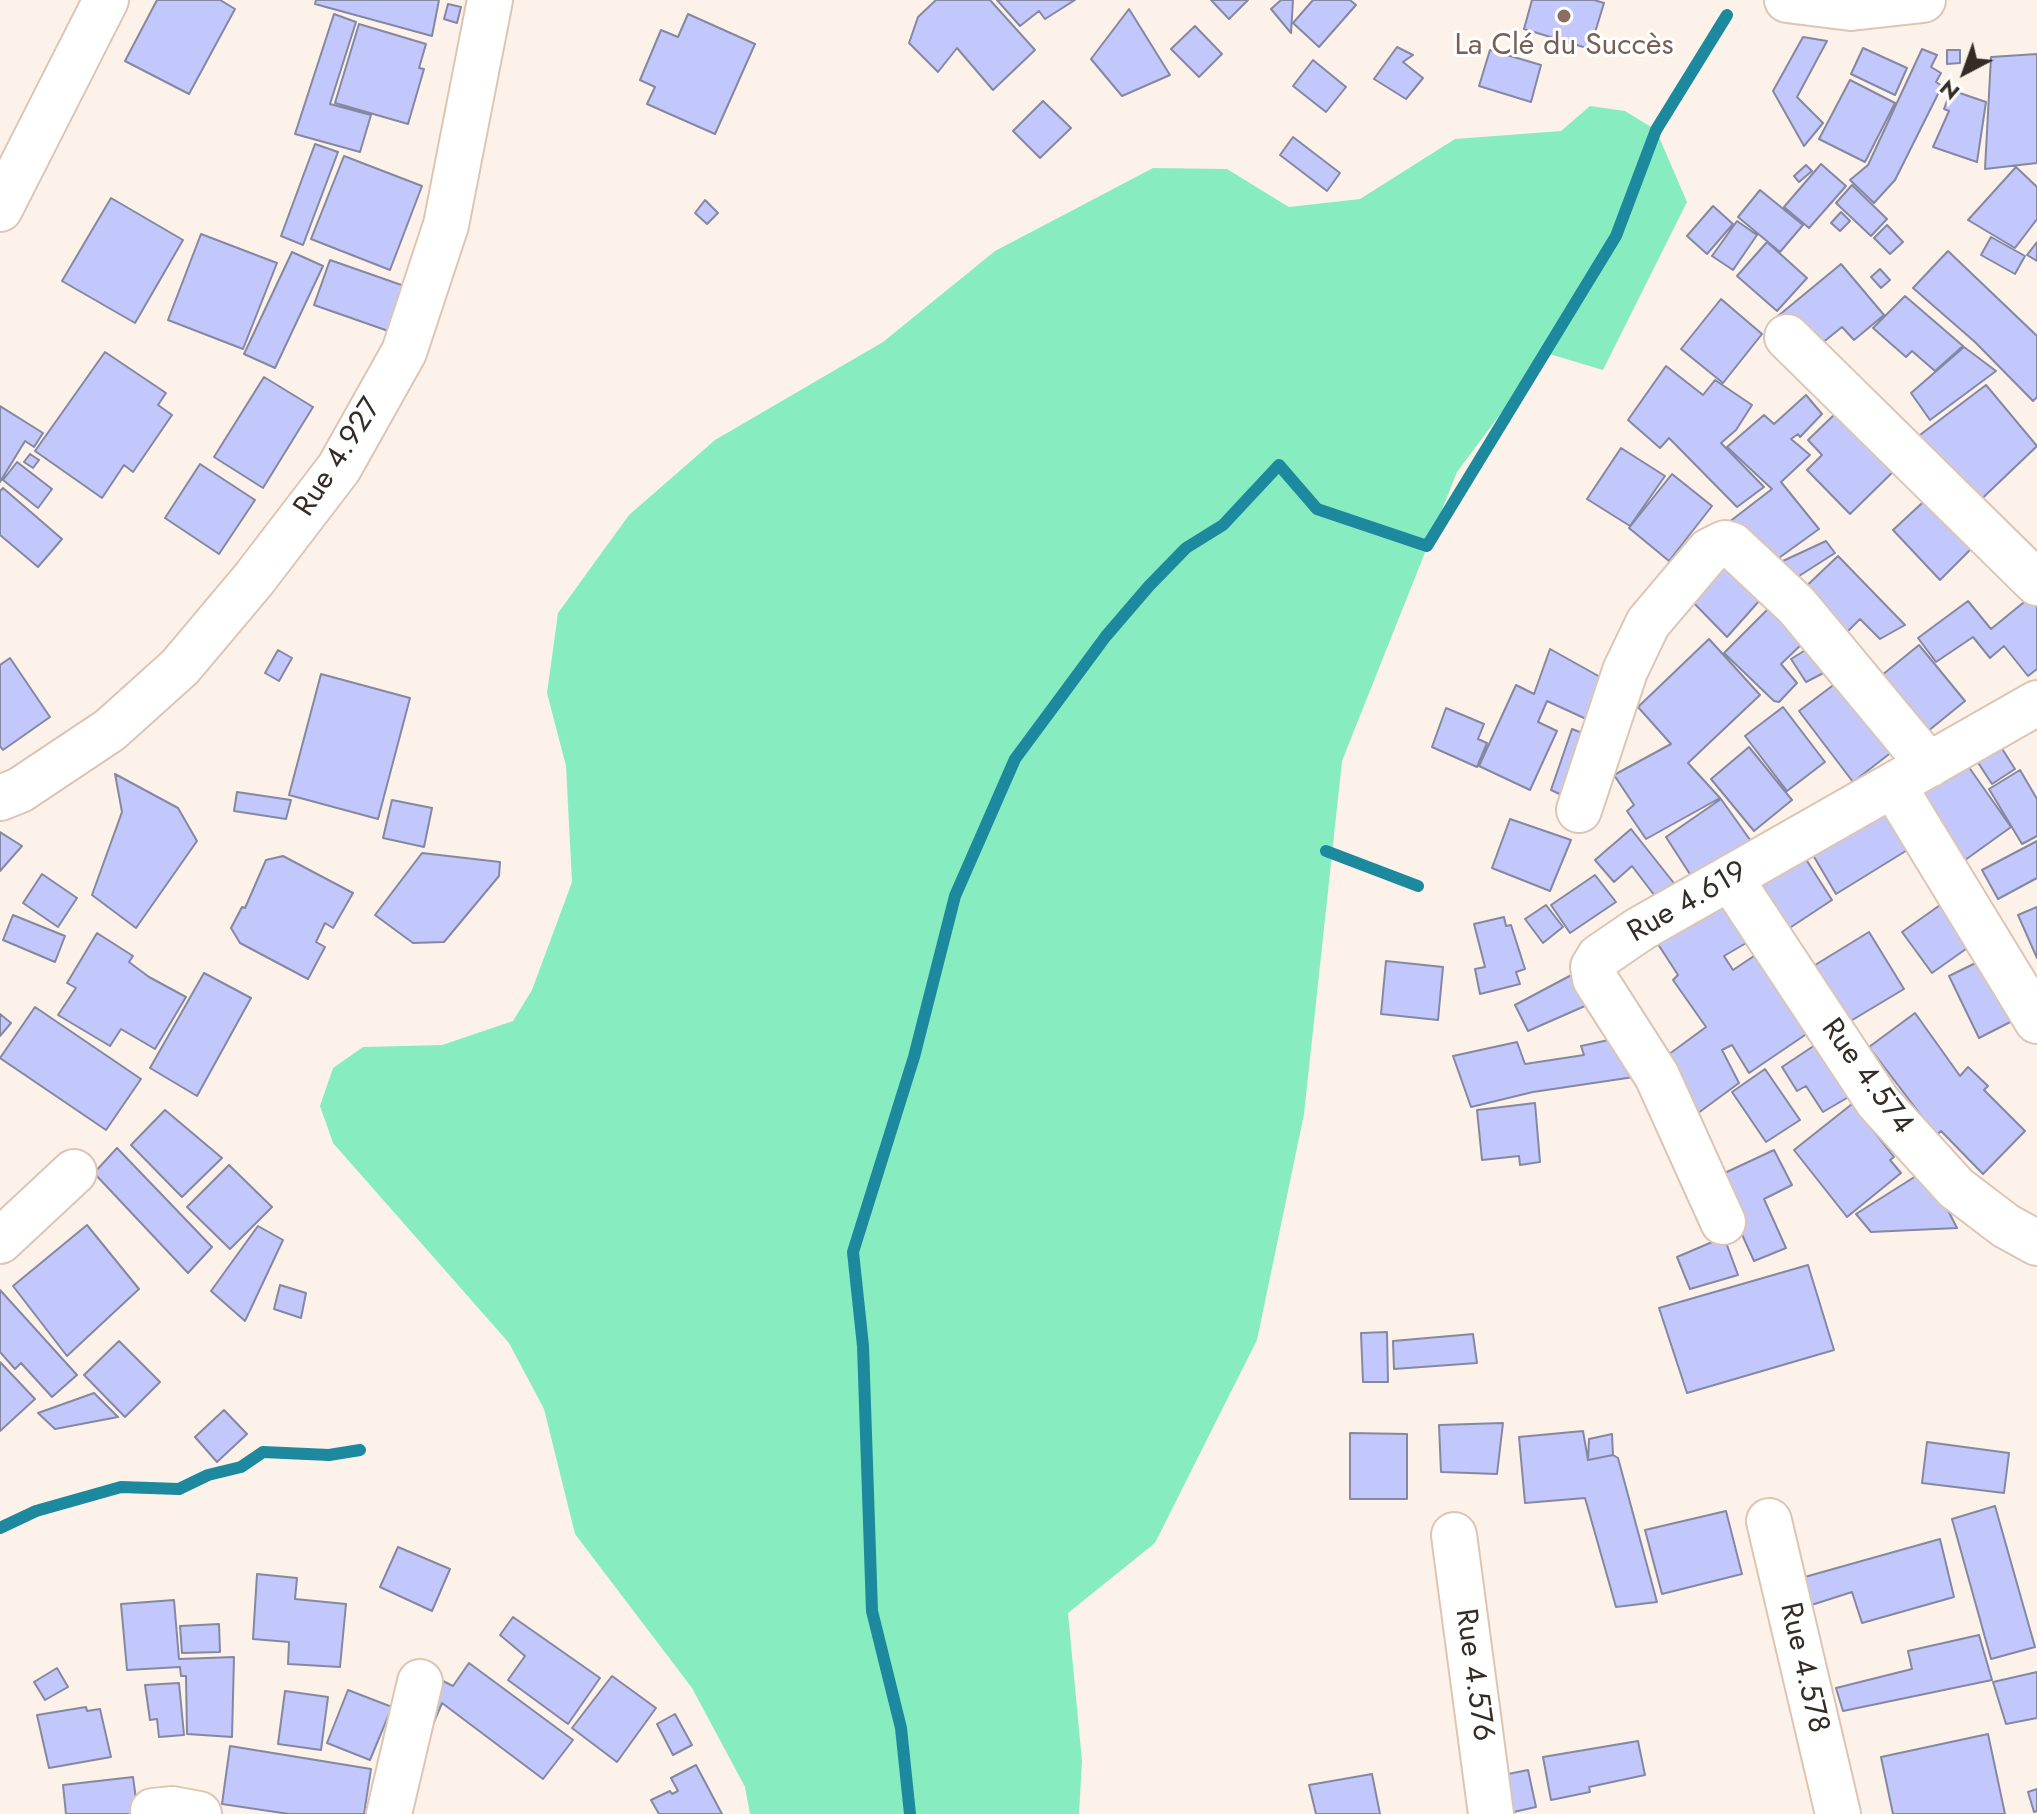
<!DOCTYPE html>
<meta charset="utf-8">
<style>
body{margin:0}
#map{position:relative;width:2037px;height:1814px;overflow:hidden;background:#fcf2ea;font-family:Jost,sans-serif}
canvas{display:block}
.north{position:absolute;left:1925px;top:32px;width:80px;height:80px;-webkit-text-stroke:6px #fff;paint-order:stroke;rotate:221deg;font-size:22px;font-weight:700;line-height:32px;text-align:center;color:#352c25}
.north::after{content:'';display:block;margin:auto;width:28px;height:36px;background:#352c25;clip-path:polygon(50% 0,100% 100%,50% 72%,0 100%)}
</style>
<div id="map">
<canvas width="2037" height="1814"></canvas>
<div class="north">N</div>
</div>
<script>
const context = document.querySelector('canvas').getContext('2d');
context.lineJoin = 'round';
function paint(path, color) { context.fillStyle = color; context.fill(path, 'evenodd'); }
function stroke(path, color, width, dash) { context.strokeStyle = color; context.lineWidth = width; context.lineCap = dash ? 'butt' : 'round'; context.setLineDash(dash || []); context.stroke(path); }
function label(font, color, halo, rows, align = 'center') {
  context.font = font + ' Jost,sans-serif'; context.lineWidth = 6; context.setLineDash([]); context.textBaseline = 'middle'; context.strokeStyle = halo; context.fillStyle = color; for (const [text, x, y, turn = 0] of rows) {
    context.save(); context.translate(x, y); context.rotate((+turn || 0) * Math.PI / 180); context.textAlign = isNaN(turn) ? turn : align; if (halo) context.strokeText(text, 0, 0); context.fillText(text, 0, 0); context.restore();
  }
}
paint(new Path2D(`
 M1590,106L1625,111L1656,130L1687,202L1603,370L1546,353L1457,472L1342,761L1304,1114L1257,1340L1155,1543L1068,1613L1082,1761L1079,1814H750L745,1787L692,1688L575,1534L544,1409L509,1343L333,1143L320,1106L333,1068L363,1047L442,1045L513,1021L532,990L572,882L566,766L547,693L558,613L629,515L715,440L883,342L995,251L1153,168L1227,169L1289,207L1360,199L1455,139L1561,131Z`), '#87edc1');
stroke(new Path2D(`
 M1326,851L1418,886
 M0,1528L36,1511L121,1487L179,1489L208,1475L241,1467L263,1452L329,1455L360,1450
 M910,1814L901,1728L872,1611L863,1346L853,1252L914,1057L955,896L1015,759L1106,636L1149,586L1186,548L1223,525L1279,465L1317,509L1427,546L1616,236L1656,130L1727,15`), '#1d899f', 12);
const building = new Path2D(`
 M157,0H220L235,9L189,94L125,61Z
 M316,0H439L432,36L315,4Z
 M936,0H990L1035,50L993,90L957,48L938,72L909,43L918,17Z
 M997,0H1075L1045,19L1039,11L1020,26Z
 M1211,0H1248L1229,19Z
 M1281,0H1293L1291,33L1271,9Z
 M1313,0H1350L1356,5L1319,47L1293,23Z
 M1532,0H1594L1604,3L1590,49L1524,29Z
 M448,4L461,7L457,23L444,19Z
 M1129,9L1170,75L1122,96L1091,59Z
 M334,14L356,22L330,104L371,115L360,152L295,134Z
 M688,14L755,44L715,134L647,104L655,87L640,80L661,30L678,37Z
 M359,24L426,44L419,68L424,69L408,124L335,103Z
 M1195,26L1222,54L1199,77L1171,49Z
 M1803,37L1827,41L1797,97L1823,123L1804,146L1773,91Z
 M1397,47L1413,55L1403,62L1423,78L1406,99L1374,79Z
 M1863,48L1907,68L1895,95L1851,74Z
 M1922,49L1937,55L1931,67L1941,73L1936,82L1942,86L1895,180L1874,203L1850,180L1868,165Z
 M1490,50L1541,65L1531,102L1479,86Z
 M1947,50H1960V63L1947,64Z
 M2037,54V163L1985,169L1991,57Z
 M1313,60L1346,87L1326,112L1293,86Z
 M1850,80L1895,103L1865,162L1819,139Z
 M1951,90L1986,102L1977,162L1933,147L1949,111L1944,109Z
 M1043,101L1071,128L1040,158L1013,131Z
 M1293,137L1340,173L1327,191L1280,155Z
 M315,144L338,152L303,245L281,236Z
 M344,156L422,186L390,270L311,239Z
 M1821,164L1846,186L1809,228L1784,207Z
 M1806,165L1812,171L1799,182L1794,176Z
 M2016,167L2037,187V219L2015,248L1968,220Z
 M1852,185L1887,219L1871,236L1836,203Z
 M1760,190L1803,225L1780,252L1738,217Z
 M111,198L183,240L135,323L62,281Z
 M705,200L718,213L707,224L695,213Z
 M1713,206L1733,224L1707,254L1687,236Z
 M1841,212L1850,221L1840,231L1831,223Z
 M1737,221L1757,235L1733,270L1712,256Z
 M1887,225L1903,242L1890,254L1874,238Z
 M201,234L277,263L243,349L168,320Z
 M1991,237L2025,256L2015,274L1981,255Z
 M1767,242L1807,278L1777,311L1737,276Z
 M2037,242V261L2027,255Z
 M1948,251L2037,336V397L2033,401L1975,342L1913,288Z
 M292,252L323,266L275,368L244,354Z
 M330,260L410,288L394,333L314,305Z
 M1841,264L1884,315L1854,340L1842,327L1821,344L1803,346L1778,316Z
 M1880,269L1890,280L1881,288L1871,277Z
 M1905,296L1963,346L1935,371L1912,351L1906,357L1873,328Z
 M1721,299L1762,334L1723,383L1681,349Z
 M1964,347L1996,371L1930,420L1911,393Z
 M105,352L166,393L158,405L172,415L133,472L124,465L102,498L35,451Z
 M1666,366L1703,395L1715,380L1752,405L1736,430L1721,443L1764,487L1737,507L1669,438L1660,448L1628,420Z
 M264,377L313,407L263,488L214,457Z
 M1986,385L2037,446L1970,510L1908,444Z
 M1806,395L1822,414L1800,437L1798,434L1791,439L1810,455L1781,482L1819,529L1765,568L1724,526L1772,489L1727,447L1764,415L1774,424Z
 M0,406L43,433L34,447L25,441L0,482Z
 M1836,413L1903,462L1850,514L1807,470L1822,455L1808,440Z
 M1621,448L1665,476L1630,526L1587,499Z
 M30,454L39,460L33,468L24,462Z
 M17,462L52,489L38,508L3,480Z
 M200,464L255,500L219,554L165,518Z
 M1672,474L1712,506L1669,561L1629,528Z
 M3,488L62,539L38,567L0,535V491Z
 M1934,492L1981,539L1940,580L1893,530Z
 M1826,541L1835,553L1785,585L1770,567Z
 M1724,547L1768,591L1727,637L1685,594Z
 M1838,556L1905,625L1880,639L1860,619L1841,638L1797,595Z
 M2034,594L2037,598V669L2028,676L2004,646L1990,658L1973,637L1936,662L1918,638L1968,601L1991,629Z
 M1771,606L1805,641L1781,664L1797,683L1779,702L1774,701L1724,653Z
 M1709,639L1760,695L1688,763L1720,798L1646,839L1627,811L1634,805L1614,775L1671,744L1638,707Z
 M1820,641L1839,665L1806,682L1791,659Z
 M1919,645L1965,701L1922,736L1876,680Z
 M1550,649L1611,683L1595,723L1547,701L1538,722L1557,731L1530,790L1479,766L1516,685L1534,694Z
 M278,650L292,658L279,681L265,673Z
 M10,658L50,717L3,750L0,746V665Z
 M321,674L410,698L378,819L289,795Z
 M1844,677L1897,748L1853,782L1799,711Z
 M1783,707L1825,762L1787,791L1745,736Z
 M1446,708L1484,724L1478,739L1487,743L1477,767L1432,747Z
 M1572,729L1598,739L1579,803L1551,790Z
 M1999,744L2015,769L1992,784L1975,758Z
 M1749,747L1792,800L1754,831L1711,779Z
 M1961,756L2011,827L1961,863L1910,792Z
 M2020,770L2037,799V836L2022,844L1989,789Z
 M115,774L178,808L197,841L136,928L92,895L122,812Z
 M237,792L291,800L286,819L234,811Z
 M1721,799L1753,844L1695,882L1666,837Z
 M392,800L432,808L424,847L383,838Z
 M1883,804L1909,849L1836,894L1810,850Z
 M1510,819L1571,840L1550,891L1492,868Z
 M1631,829L1677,887L1658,900L1632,866L1614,882L1595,860Z
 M0,832L22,846L0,871Z
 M2037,841V878L1998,899L1982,870Z
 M1800,850L1832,900L1782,933L1750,884Z
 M422,853L500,862L499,876L444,942L413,943L375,915Z
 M283,856L353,893L333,928L325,923L316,942L325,947L308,979L240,943L231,928L242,907L245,908L266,860Z
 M42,874L77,898L58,927L23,903Z
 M1595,875L1616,902L1570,933L1551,905Z
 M1720,886L1753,939L1724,956L1733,970L1760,952L1808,1033L1749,1073L1732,1045L1722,1050L1739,1083L1690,1119L1657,1063L1706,1027L1673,980L1678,975L1654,938Z
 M1950,898L1980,939L1932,973L1902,932Z
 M1546,905L1563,927L1543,943L1525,919Z
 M2037,907V958L2018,915Z
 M13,915L65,936L55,962L3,940Z
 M1504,917L1506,926L1511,925L1525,969L1516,972L1520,984L1480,994L1475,969L1485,967L1474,924Z
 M1869,932L1904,989L1849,1022L1815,965Z
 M97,933L133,956L129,962L149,977L186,997L155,1049L121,1029L110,1046L58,1015L76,988L67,983Z
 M1994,954L2024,1015L1979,1038L1949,976Z
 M1386,961L1443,967L1438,1020L1381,1014Z
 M1579,971L1594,1002L1528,1031L1515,1005Z
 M204,973L251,998L197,1096L150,1068Z
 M35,1007L141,1079L106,1130L0,1058Z
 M1915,1013L1960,1076L1968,1067L1988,1086L1984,1090L2025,1131L1983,1174L1941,1131L1927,1144L1913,1129L1923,1118L1869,1047Z
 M0,1014L11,1023L0,1036Z
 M1627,1036L1654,1074L1533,1092L1471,1107L1453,1056L1517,1042L1525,1064L1584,1055L1581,1046Z
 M1824,1039L1857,1092L1823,1112L1806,1086L1797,1091L1782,1067Z
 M1765,1069L1800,1120L1766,1142L1732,1092Z
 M1535,1103L1540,1162L1520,1165L1519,1156L1482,1160L1477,1110Z
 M1852,1104L1894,1157L1890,1160L1901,1173L1847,1217L1794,1150Z
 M165,1110L222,1158L182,1197L131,1145Z
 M117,1148L212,1247L188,1273L94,1173Z
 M1774,1150L1792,1185L1764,1199L1786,1248L1754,1261L1716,1177Z
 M229,1165L272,1207L230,1249L187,1207Z
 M1927,1169L1957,1228L1871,1232L1856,1214Z
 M87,1225L139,1289L67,1356L13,1286Z
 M258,1226L283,1240L245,1321L211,1291Z
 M1724,1237L1738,1275L1690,1289L1677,1257Z
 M1808,1265L1834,1350L1687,1393L1659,1308Z
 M280,1285L306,1293L301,1318L274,1309Z
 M0,1290L77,1375L52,1397L21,1363L15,1369L0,1352Z
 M1387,1332L1388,1382H1363L1361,1333Z
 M1473,1334L1477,1363L1394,1369L1393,1341Z
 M119,1341L160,1382L125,1417L84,1375Z
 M0,1362L35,1399L0,1431Z
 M94,1393L118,1417L55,1429L38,1413Z
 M224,1410L247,1434L217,1462L195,1437Z
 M1503,1423L1497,1474L1441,1472L1439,1425Z
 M1583,1431L1588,1460L1613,1455L1618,1458L1657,1602L1616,1607L1585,1498L1525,1503L1519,1437Z
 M1350,1433L1407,1434V1499H1350Z
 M1612,1434L1613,1455L1588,1460L1589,1439Z
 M1927,1442L2009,1453L2004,1493L1922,1483Z
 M1995,1506L2035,1647L1991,1659L1952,1519Z
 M1726,1511L1742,1574L1662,1594L1645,1530Z
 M1940,1539L1954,1597L1862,1623L1852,1592L1802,1608L1794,1580Z
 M398,1547L450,1569L432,1611L380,1587Z
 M257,1574L297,1578L295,1599L346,1604L340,1667L288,1664L289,1642L253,1639Z
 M174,1600L179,1659L234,1657L232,1737L187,1734L186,1676H181L180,1667L127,1670L121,1604Z
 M513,1617L600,1678L568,1724L508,1680L525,1656L500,1635Z
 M219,1624L220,1652L182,1653L180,1626Z
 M1979,1635L1992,1680L1843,1711L1836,1688L1912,1669L1908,1651Z
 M469,1663L573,1740L543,1779L442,1703L429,1734L433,1676L453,1686Z
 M57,1668L68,1687L45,1700L34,1682Z
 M2037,1672V1718L2006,1724L1993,1682Z
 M612,1676L656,1708L617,1762L572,1728Z
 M179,1683L184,1735L159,1737L157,1719L150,1720L145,1685Z
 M348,1690L392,1707L370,1760L327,1743Z
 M285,1691L328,1697L321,1750L278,1744Z
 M86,1707L87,1711L100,1709L111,1757L49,1768L37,1715Z
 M675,1714L692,1745L673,1755L657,1724Z
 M1988,1734L2005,1814H1893L1881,1757Z
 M1638,1741L1645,1775L1589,1787L1590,1792L1551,1800L1543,1757Z
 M230,1746L371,1769L364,1814H289L222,1804Z
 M696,1765L722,1814H659L651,1800L670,1791L672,1794L678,1791L671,1778Z
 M1528,1770L1536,1807L1505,1814L1493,1777Z
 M1372,1774L1380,1814H1316L1309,1785Z
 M133,1777L138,1814H66L63,1785Z
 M2037,1789V1811L2034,1812L2028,1792Z`);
paint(building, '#c2c7fc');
stroke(building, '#8588a1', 2);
const minor = new Path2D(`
 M0,209L106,0
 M1787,337L2037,583
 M1893,785L2037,1021
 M0,798L20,790L110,730L180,667L254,579L339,468L404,352L446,225L490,0
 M1579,810L1625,671L1648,623L1709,551L1725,543L1732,545L1797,606L1929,765
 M1730,878L1878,1102L1956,1188L2006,1226L2037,1243
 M1723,1222L1657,1076L1595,979L1593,967L1599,957L1640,929L2037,703
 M0,1241L74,1172
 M1769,1521L1838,1814
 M1454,1535L1491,1814
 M153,1814V1811L172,1809L199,1814
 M389,1814L420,1682`);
const secondary = new Path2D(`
 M1787,0L1851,8L1923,0`);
stroke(minor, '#dec5b3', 48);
stroke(secondary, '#dec5b3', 48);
stroke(minor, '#fff', 44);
stroke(secondary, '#fff', 44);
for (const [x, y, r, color] of [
 [1564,16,8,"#8d6e63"]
]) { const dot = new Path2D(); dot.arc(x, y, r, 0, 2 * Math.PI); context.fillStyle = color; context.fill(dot); stroke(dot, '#fff', 3); }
label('30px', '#785e54', '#fff', [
 ["La Clé du Succès",1564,47]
]);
label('30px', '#352c25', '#fff', [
 ["Rue 4.927",339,458,-57],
 ["Rue 4.619",1688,903,-30],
 ["Rue 4.574",1866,1077,54],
 ["Rue 4.578",1803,1668,77],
 ["Rue 4.576",1473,1675,82]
]);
</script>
